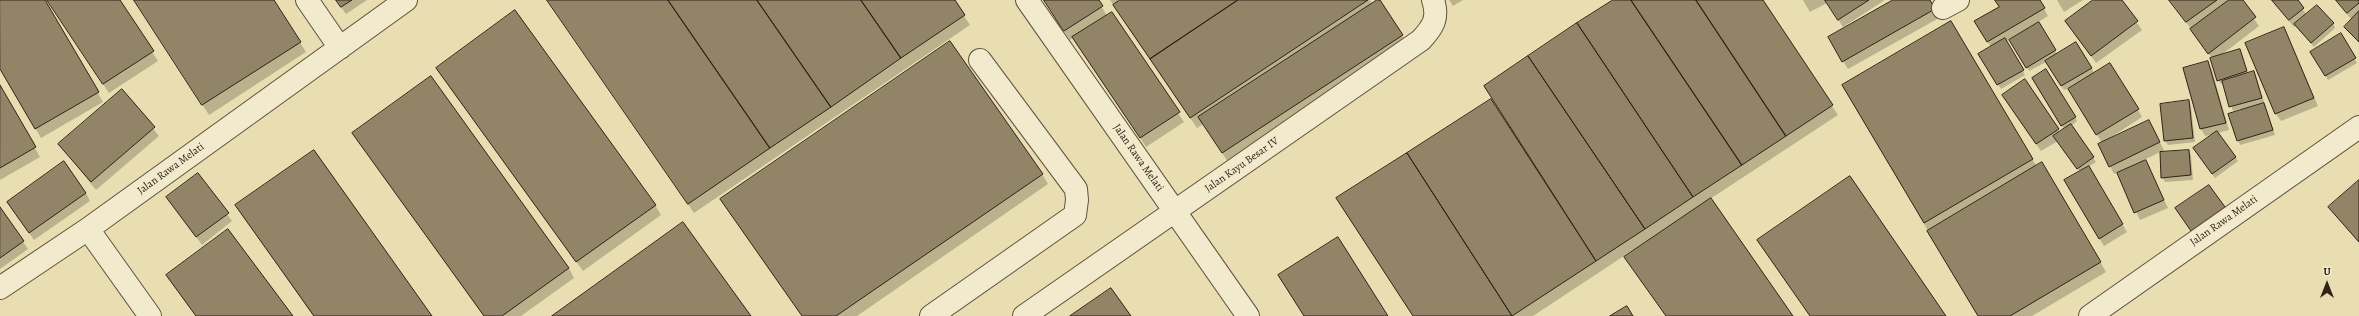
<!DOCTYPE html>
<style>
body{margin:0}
#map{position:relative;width:2359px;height:316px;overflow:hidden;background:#e9deb1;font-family:Alegreya,serif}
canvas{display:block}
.north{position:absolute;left:2307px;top:264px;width:40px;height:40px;-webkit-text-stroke:3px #f1eacc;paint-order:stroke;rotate:0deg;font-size:11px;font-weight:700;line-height:16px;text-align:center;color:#322217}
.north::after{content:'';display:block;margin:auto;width:14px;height:18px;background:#322217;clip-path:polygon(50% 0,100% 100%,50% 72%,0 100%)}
</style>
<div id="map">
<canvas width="2359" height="316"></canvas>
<div class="north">U</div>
</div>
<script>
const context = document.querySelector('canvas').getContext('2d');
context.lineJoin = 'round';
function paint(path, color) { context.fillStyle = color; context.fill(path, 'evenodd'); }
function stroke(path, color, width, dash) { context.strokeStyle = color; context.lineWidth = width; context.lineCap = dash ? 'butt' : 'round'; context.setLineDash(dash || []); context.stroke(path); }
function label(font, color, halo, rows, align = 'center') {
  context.font = font + ' Alegreya,serif'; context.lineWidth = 4; context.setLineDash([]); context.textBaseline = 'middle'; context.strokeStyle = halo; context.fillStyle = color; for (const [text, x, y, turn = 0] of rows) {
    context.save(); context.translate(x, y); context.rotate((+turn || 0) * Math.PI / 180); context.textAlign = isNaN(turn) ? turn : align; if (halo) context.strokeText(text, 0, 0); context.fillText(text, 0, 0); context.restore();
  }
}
paint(new Path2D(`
 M0,0H44L103,102L41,138L0,67Z
 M47,0H119L158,61L109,93Z
 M134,0H273L306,52L209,115Z
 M336,0H367L346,14Z
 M548,0H954L970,25L694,213Z
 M1044,0H1098L1107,16L1111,13L1184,122L1146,147L1074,37L1070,40Z
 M1110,0H1370L1372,4L1379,0L1408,45L1228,162L1203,124L1197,128Z
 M1449,0H1463L1453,6Z
 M1615,0H1762L1838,115L1710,199L1792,316H1666L1632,267L1633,250L1533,316H1413L1506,123Z
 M1803,0H1885L1843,27L1827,3L1810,12Z
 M1895,0H1929L1939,18L1848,69L1829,38Z
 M1996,0H2039L2048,16L2038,22L2057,54L2076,43L2095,74L2138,110L2142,117L2102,143L2149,121L2164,150L2144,160L2168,208L2140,220L2117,173L2114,174L2110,166L2102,143L2069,88L2064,90L2046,62L2029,71L2010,39L2006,41L2025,75L2001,89L1979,54L1991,47L1975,22L2000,7Z
 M2057,0H2083L2064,12Z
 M2095,0H2121L2142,30L2096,63L2066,21Z
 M2170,0H2241L2259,26L2220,56L2239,50L2248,74L2254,73L2256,77L2275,135L2240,145L2230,115L2242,111L2241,109L2233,111L2224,84H2221L2218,80L2212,58Z
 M2271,0H2296L2307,15L2333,23L2335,28L2314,47L2296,26L2294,27Z
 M2335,0H2359V43L2345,27L2352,20Z
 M1951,23L2037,167L2042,164L2106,272L2032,316H1978L1843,86Z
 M2284,28L2318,106L2281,121L2276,114Z
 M2340,34L2357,63L2328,80L2311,52Z
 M2208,62L2212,70L2229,130L2217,133L2238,161L2215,178L2197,153L2215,134L2205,136L2201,129Z
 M2046,71L2077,121L2071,126L2096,162L2088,167L2127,232L2104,246L2066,181L2080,172L2058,141L2041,151L2008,103L2058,130L2060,132L2064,129L2033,79Z
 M443,78L655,205L661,215L583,271Z
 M0,87L40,157L0,180Z
 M122,91L159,136L96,190L59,144Z
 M2189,102L2191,106L2195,142L2168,145L2165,141Z
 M353,133L569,268L574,278L521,316H484Z
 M2189,151L2191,155L2193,180L2165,182L2162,177Z
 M1042,174L1048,184L857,316H802Z
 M198,175L232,221L202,245L167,197Z
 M2359,181V243L2329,207Z
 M2209,186L2227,212L2194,235L2179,212Z
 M86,193L90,201L34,240L13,210Z
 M236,205L431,316H313Z
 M0,209L28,249L0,269Z
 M167,275L292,316H196Z`), '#0003');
const building = new Path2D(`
 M0,0H45L99,92L35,129L0,69Z
 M47,0H120L154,51L103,84Z
 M134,0H274L301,42L202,105Z
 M336,0H352L341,7Z
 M547,0H668L770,148L688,204Z
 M668,0H757L831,107L770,148Z
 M757,0H861L901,58L831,107Z
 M861,0H955L965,15L901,58Z
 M1044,0H1099L1103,6L1064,31Z
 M1120,0H1238L1150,59L1113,5Z
 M1238,0H1368L1190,118L1150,59Z
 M1377,0H1380L1403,35L1222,153L1198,117Z
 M1613,0H1631L1742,165L1693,197L1577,23Z
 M1631,0H1696L1786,136L1742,165Z
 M1696,0H1763L1833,105L1786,136Z
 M1825,0H1869L1838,20Z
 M1893,0H1930L1935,9L1842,62L1828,37Z
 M1995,0H2040L2045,8L1987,42L1974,21L1999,7Z
 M2093,0H2122L2138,21L2091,56L2065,21Z
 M2169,0H2217L2186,22Z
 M2229,0H2243L2256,17L2208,54L2190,29Z
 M2272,0H2298L2304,8L2289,20Z
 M2336,0H2359V3L2347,13Z
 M2317,5L2334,23L2311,43L2294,24Z
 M515,10L656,205L576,262L436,68Z
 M2359,11V42L2344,27Z
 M1112,12L1180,112L1140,138L1072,37Z
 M1951,21L2033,159L1924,223L1842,85Z
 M2039,22L2056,50L2026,68L2009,40Z
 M1577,23L1693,197L1645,229L1528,56Z
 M2284,27L2314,98L2275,114L2245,43Z
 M2341,33L2356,58L2325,76L2310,52Z
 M2005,38L2024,70L1997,85L1978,54Z
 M950,41L1043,174L836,316H802L720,199Z
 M2076,42L2092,68L2061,86L2045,61Z
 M2240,49L2247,71L2217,81L2210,58Z
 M1528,56L1645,229L1596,261L1484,86Z
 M2208,61L2226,123L2200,129L2183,68Z
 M2110,63L2139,109L2096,135L2068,89Z
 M2046,69L2076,117L2061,126L2032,78Z
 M2254,71L2262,98L2229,107L2222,81Z
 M431,76L569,268L502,316H484L352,133Z
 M2025,79L2059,129L2036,144L2002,95Z
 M0,85L36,147L0,168Z
 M122,89L155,127L91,182L58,144Z
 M1491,99L1596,261L1512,316L1407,153Z
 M2189,100L2193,138L2164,141L2160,104Z
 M2264,103L2273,130L2237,141L2228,114Z
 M2149,120L2160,142L2109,167L2098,144Z
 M2071,124L2094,157L2077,169L2053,136Z
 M2217,131L2236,157L2212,174L2193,148Z
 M314,150L432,316H314L235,205Z
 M2189,150L2191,175L2161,178L2160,152Z
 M1407,153L1512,316H1413L1336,198Z
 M2146,160L2164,200L2134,213L2117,173Z
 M64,161L86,193L29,233L7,202Z
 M2042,162L2101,262L2010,316H1978L1927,231Z
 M2089,166L2123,224L2099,239L2064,180Z
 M198,173L229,213L196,237L166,197Z
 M1850,176L1946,316H1810L1757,240Z
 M2359,180V242L2328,207Z
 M2209,185L2225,207L2191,231L2175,208Z
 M1711,198L1793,316H1666L1624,257Z
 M0,207L24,241L0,258Z
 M683,222L751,316H552Z
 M228,229L293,316H196L166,275Z
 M1338,237L1388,316H1304L1278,275Z
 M1111,288L1131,316H1070Z
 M1627,306L1633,316H1610Z`);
paint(building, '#918467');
stroke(building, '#322217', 1);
const minor = new Path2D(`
 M307,0L340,48
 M1027,0L1248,316
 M1943,8L1958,0
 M88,229L150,316
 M0,288L88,229L406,0
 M931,316L1075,215L1077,200L1076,189L980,60
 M1024,316L1421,40C1433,27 1439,18 1433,0
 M2090,316L2359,127`);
stroke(minor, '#60513e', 24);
stroke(minor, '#f1eacc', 22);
label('11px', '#322217', '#f1eacc', [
 ["Jalan Rawa Melati",1138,158,55],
 ["Jalan Kayu Besar IV",1242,165,-35],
 ["Jalan Rawa Melati",171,169,-36],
 ["Jalan Rawa Melati",2224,221,-35]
]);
</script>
